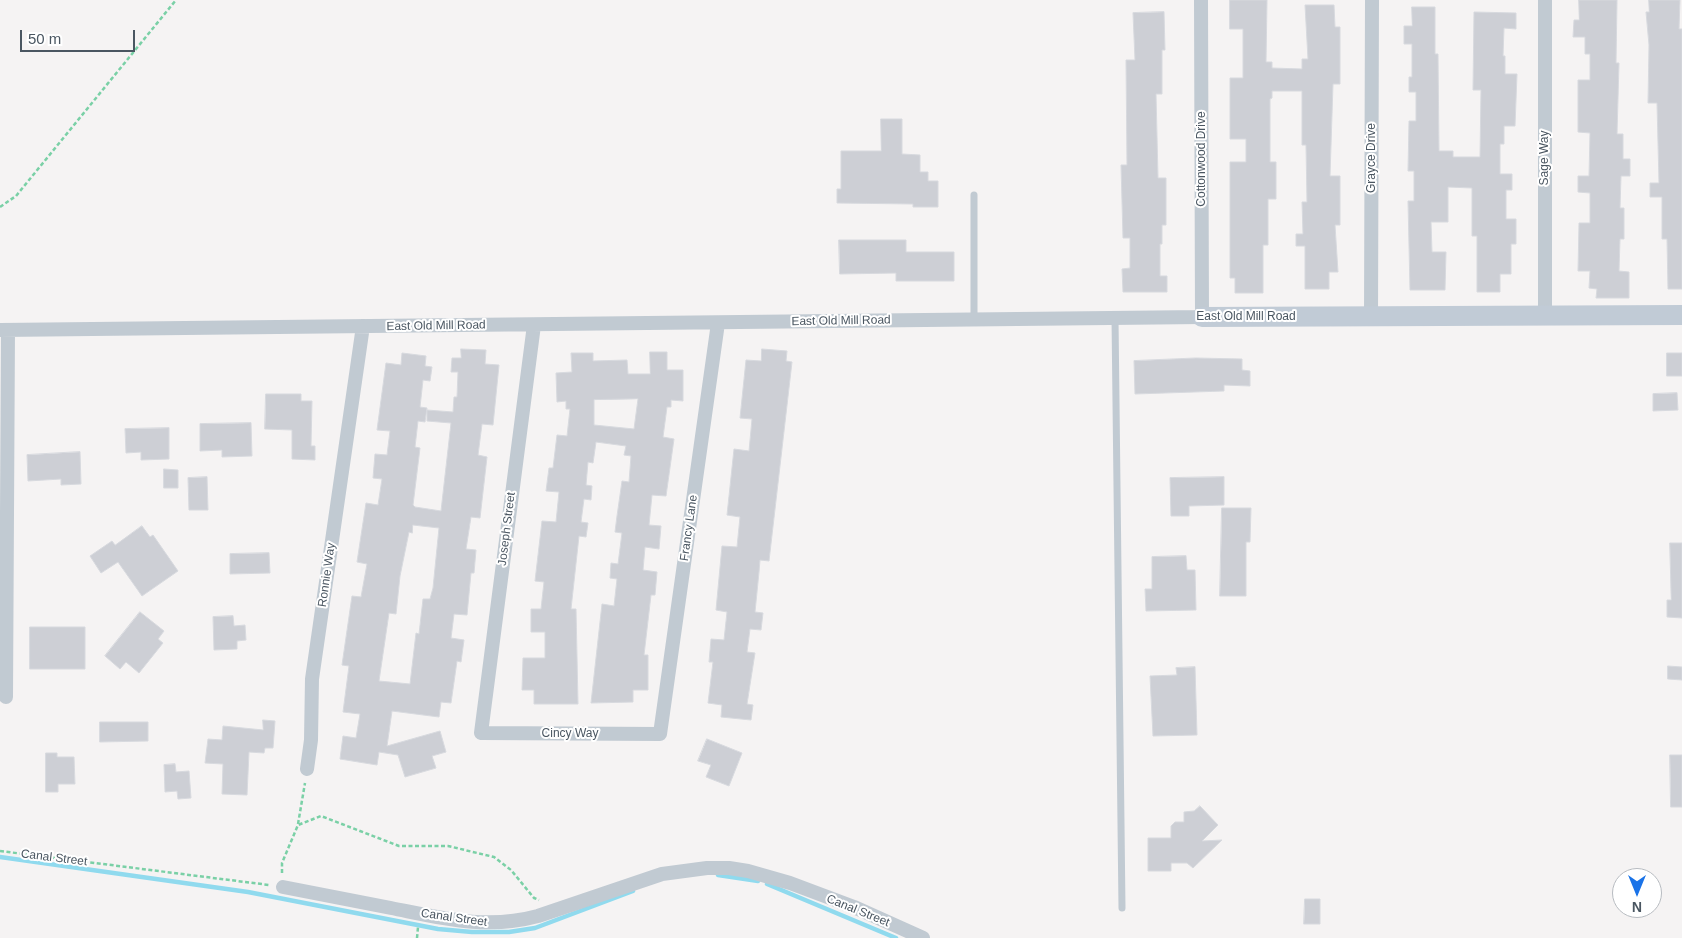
<!DOCTYPE html>
<style>
body{margin:0}
#map{position:relative;width:1682px;height:938px;overflow:hidden;background:#f5f3f3;font-family:Arial,sans-serif}
canvas{display:block}
.north{position:absolute;left:1612px;top:868px;width:50px;height:50px;box-sizing:border-box;background:#fff;border:1px solid #b7bbc0;border-radius:50%;rotate:180deg;font-size:14px;font-weight:700;line-height:20px;text-align:center;color:#4a5661}
.north::after{content:'';display:block;margin:auto;width:18px;height:22px;background:#1a73e8;clip-path:polygon(50% 0,100% 100%,50% 72%,0 100%)}
.scale{position:absolute;left:20px;top:30px;width:115px;height:22px;box-sizing:border-box;border:2px solid #4a5661;border-top:0;padding-left:6px;font-size:15px;line-height:18px;white-space:nowrap;color:#4a5661;-webkit-text-stroke:4px #fff;paint-order:stroke}
</style>
<div id="map">
<canvas width="1682" height="938"></canvas>
<div class="north">N</div>
<div class="scale">50 m</div>
</div>
<script>
const context = document.querySelector('canvas').getContext('2d');
context.lineJoin = 'round';
function stroke(path, color, width, dash) { context.strokeStyle = color; context.lineWidth = width; context.lineCap = dash ? 'butt' : 'round'; context.setLineDash(dash || []); context.stroke(path); }
function paint(path, color) { context.fillStyle = color; context.fill(path, 'evenodd'); }
function label(font, color, halo, rows, align = 'center') {
  context.font = font + ' Arial,sans-serif'; context.lineWidth = 4; context.setLineDash([]); context.textBaseline = 'middle'; context.strokeStyle = halo; context.fillStyle = color; for (const [text, x, y, turn = 0] of rows) {
    context.save(); context.translate(x, y); context.rotate((+turn || 0) * Math.PI / 180); context.textAlign = isNaN(turn) ? turn : align; if (halo) context.strokeText(text, 0, 0); context.fillText(text, 0, 0); context.restore();
  }
}
stroke(new Path2D(`
 M0,857L248,892L438,929L472,932H509L535,928L633,891
 M718,875L758,881
 M767,884L896,938`), '#90daee', 4.5);
const building = new Path2D(`
 M1230,0H1267L1266,62H1272V68L1302,69V59H1308L1305,5H1334L1335,27H1340V84H1333L1330,176H1340V225H1335L1338,272H1329V289H1305V246H1296V234H1303L1302,202H1307L1306,145H1302V91H1272V98L1270,99V162H1276V199H1268V245H1263V293H1235V278H1230V162H1246V139H1230V78H1243V29H1230Z
 M1579,0H1617L1616,63H1619L1617,134H1623V159H1630V176H1621L1620,208H1624V239H1620L1619,271L1629,272V298H1596L1597,289L1589,288L1590,271H1578L1579,223H1590V193L1578,192V176H1589L1590,133L1578,132V80H1590V54H1585V37H1573L1574,20H1579Z
 M1649,0H1680L1679,29H1682V289H1668L1667,239H1662V197H1650V183H1659L1657,103H1648L1649,45L1646,12H1649Z
 M1412,7H1435V54H1438L1439,151H1453V157H1480L1481,90H1473L1474,12L1516,13V29L1504,28L1503,56H1505V74H1517L1515,126H1504V144H1500V174H1512V190H1506V219H1516V244H1511V274H1500V292H1477V236H1472V188L1448,187V222H1431L1432,252H1446L1445,290H1410L1408,201H1414V171H1408L1409,121H1416V92H1409V77H1412V44H1404V26H1412Z
 M1164,12L1165,50H1162V94H1156L1158,178H1166V225H1162V244H1160V276H1167V292H1123L1122,269L1130,268V238H1123L1121,165H1127L1126,60H1135L1133,13Z
 M881,119H902V154L920,155V172H928V181H938V207H913V204L837,203V189H841V151H881Z
 M839,240H906V252H954V281H896V273L840,274Z
 M461,349L486,350L485,364L499,365L493,425L482,424L478,455L487,457L480,518L471,517L466,549L476,550L474,573H471L467,615L454,614L451,638L464,640L461,662L457,661L451,703L441,702L439,717L392,711L387,746L440,731L446,752L432,756L436,768L405,777L398,755L379,752L377,765L340,759L343,736L356,738L360,714L343,712L349,666L342,665L352,596L361,597L367,564L357,562L366,503L378,505L382,479L373,478L375,454L387,455L390,431L377,430L386,363L401,365L402,353L426,356L425,366L432,367L430,381L423,380L420,407L427,408L425,422L418,421L415,447L420,448L413,505L415,507L441,511L451,423L427,421V410L453,412L454,397H457L458,372H451L452,358H461ZM413,525L439,528L433,588L430,599H423L419,634L416,633L410,684L379,681L389,613L396,614L400,576L409,532L412,533Z
 M762,349L787,351L786,361L792,362L769,561L760,560L759,572L755,612L763,613L761,630L750,629L747,652L755,653L747,704L753,705L751,720L721,717L722,705L708,703L713,662H709L711,639L724,640L727,612L716,610L722,546L737,547L740,517L727,515L734,449L749,451L752,419L740,418L746,360L761,361Z
 M650,352H667V370H683V401L671,400V407H667L663,437L674,439L666,496L652,495L649,525L661,526L659,549L645,547L643,570L657,572L655,595H651L644,655H648V690H633V702L591,703L602,604L614,606L617,579L610,578L611,563L618,564L622,533L615,532L617,516L622,481L629,482L631,456L624,455L626,446L596,442L593,463L588,462L586,485L592,486L591,500L584,499L581,522L588,523L586,537L579,536L571,609H576L578,704H534V690H522L523,658H545V632H531V609H541L544,582L535,581L542,521L556,522L559,492L546,491L549,468H553L557,435L567,436L570,409H566V401L557,402L556,373L572,372L571,353H593V361L627,360L628,374H650ZM638,399L634,429L594,425V400Z
 M1667,353H1682V376H1667Z
 M1196,358L1242,359V370L1250,371V386L1224,385V391L1135,394L1134,361Z
 M1677,393L1678,410L1653,411V394Z
 M266,394H301V401H312L311,446H315V460L292,459V430L265,429Z
 M251,423L252,456L222,457V450L200,451V424Z
 M169,428V459L141,460V452L126,453L125,429Z
 M80,452L81,484L61,485V479L28,481L27,455Z
 M164,469L178,470V488H164Z
 M207,477L208,510H189L188,478Z
 M1224,477V505L1189,506V516H1171L1170,478Z
 M1222,508H1251L1250,542H1246V596H1220Z
 M142,526L150,537L153,535L178,571L142,596L118,562L101,573L90,556L112,541L115,545Z
 M1670,543H1682V618L1667,617V600H1671Z
 M269,553L270,573L230,574V554Z
 M1186,556L1187,570H1195L1196,610L1146,611L1145,589H1152V557Z
 M140,612L164,631L158,639L163,643L139,673L126,662L120,669L105,656Z
 M233,616L234,626L245,625L246,640L237,641V649L214,650L213,617Z
 M30,627H85V669H30Z
 M1668,666L1682,667V680L1668,679Z
 M1195,667L1197,735L1153,736L1150,676L1177,675L1176,668Z
 M263,720L275,721L273,748H265L264,753L249,752L247,795L222,794L223,764L205,763L208,739L222,740L223,726L263,730Z
 M100,722H148V741L100,742Z
 M707,739L742,753L729,786L706,777L711,765L698,761Z
 M46,753H57V757H74L75,784H58V792H46Z
 M1670,755H1682V807H1671Z
 M175,764L176,772L189,771L191,798L178,799L177,791L165,792L164,765Z
 M1200,806L1218,825L1202,841L1222,840L1193,868L1187,863H1171V871H1148V838H1171V826L1175,822H1184V812L1194,811Z
 M1305,899H1320V924H1304Z`);
paint(building, '#cdcfd5');
stroke(building, '#d7d9de', 1);
stroke(new Path2D(`
 M0,207L16,196L176,0
 M298,824L305,783
 M0,851L269,885
 M282,873V863L298,825L321,816L399,846H448L494,857L511,870L534,898L539,900
 M417,938L418,927`), '#7ad0a6', 2.5, [4, 2.5]);
stroke(new Path2D(`
 M974,195V320
 M1115,318L1122,908`), '#c1cad2', 7);
stroke(new Path2D(`
 M1545,316V0
 M1371,317L1372,0
 M534,325L481,733L660,734L718,323
 M0,330L1202,317L1201,0
 M6,697L8,330
 M307,769L311,740L312,679L363,326
 M283,887C319,894 355,901 391,908C442,918 486,930 538,916L662,874L707,868H729L748,871L790,883L854,907L923,938`), '#c1cad2', 14);
stroke(new Path2D(`
 M1202,317L1682,315`), '#c1cbd6', 20);
label('12px', '#4a5661', '#fff', [
 ["Grayce Drive",1372,158,-90],
 ["Sage Way",1545,158,-90],
 ["Cottonwood Drive",1202,159,-90],
 ["East Old Mill Road",1246,317],
 ["East Old Mill Road",841,321,-1],
 ["East Old Mill Road",436,326,-1],
 ["Francy Lane",689,528,-82],
 ["Joseph Street",507,529,-83],
 ["Ronnie Way",327,575,-82],
 ["Cincy Way",570,734],
 ["Canal Street",54,858,7],
 ["Canal Street",858,911,22],
 ["Canal Street",454,918,8]
]);
</script>
